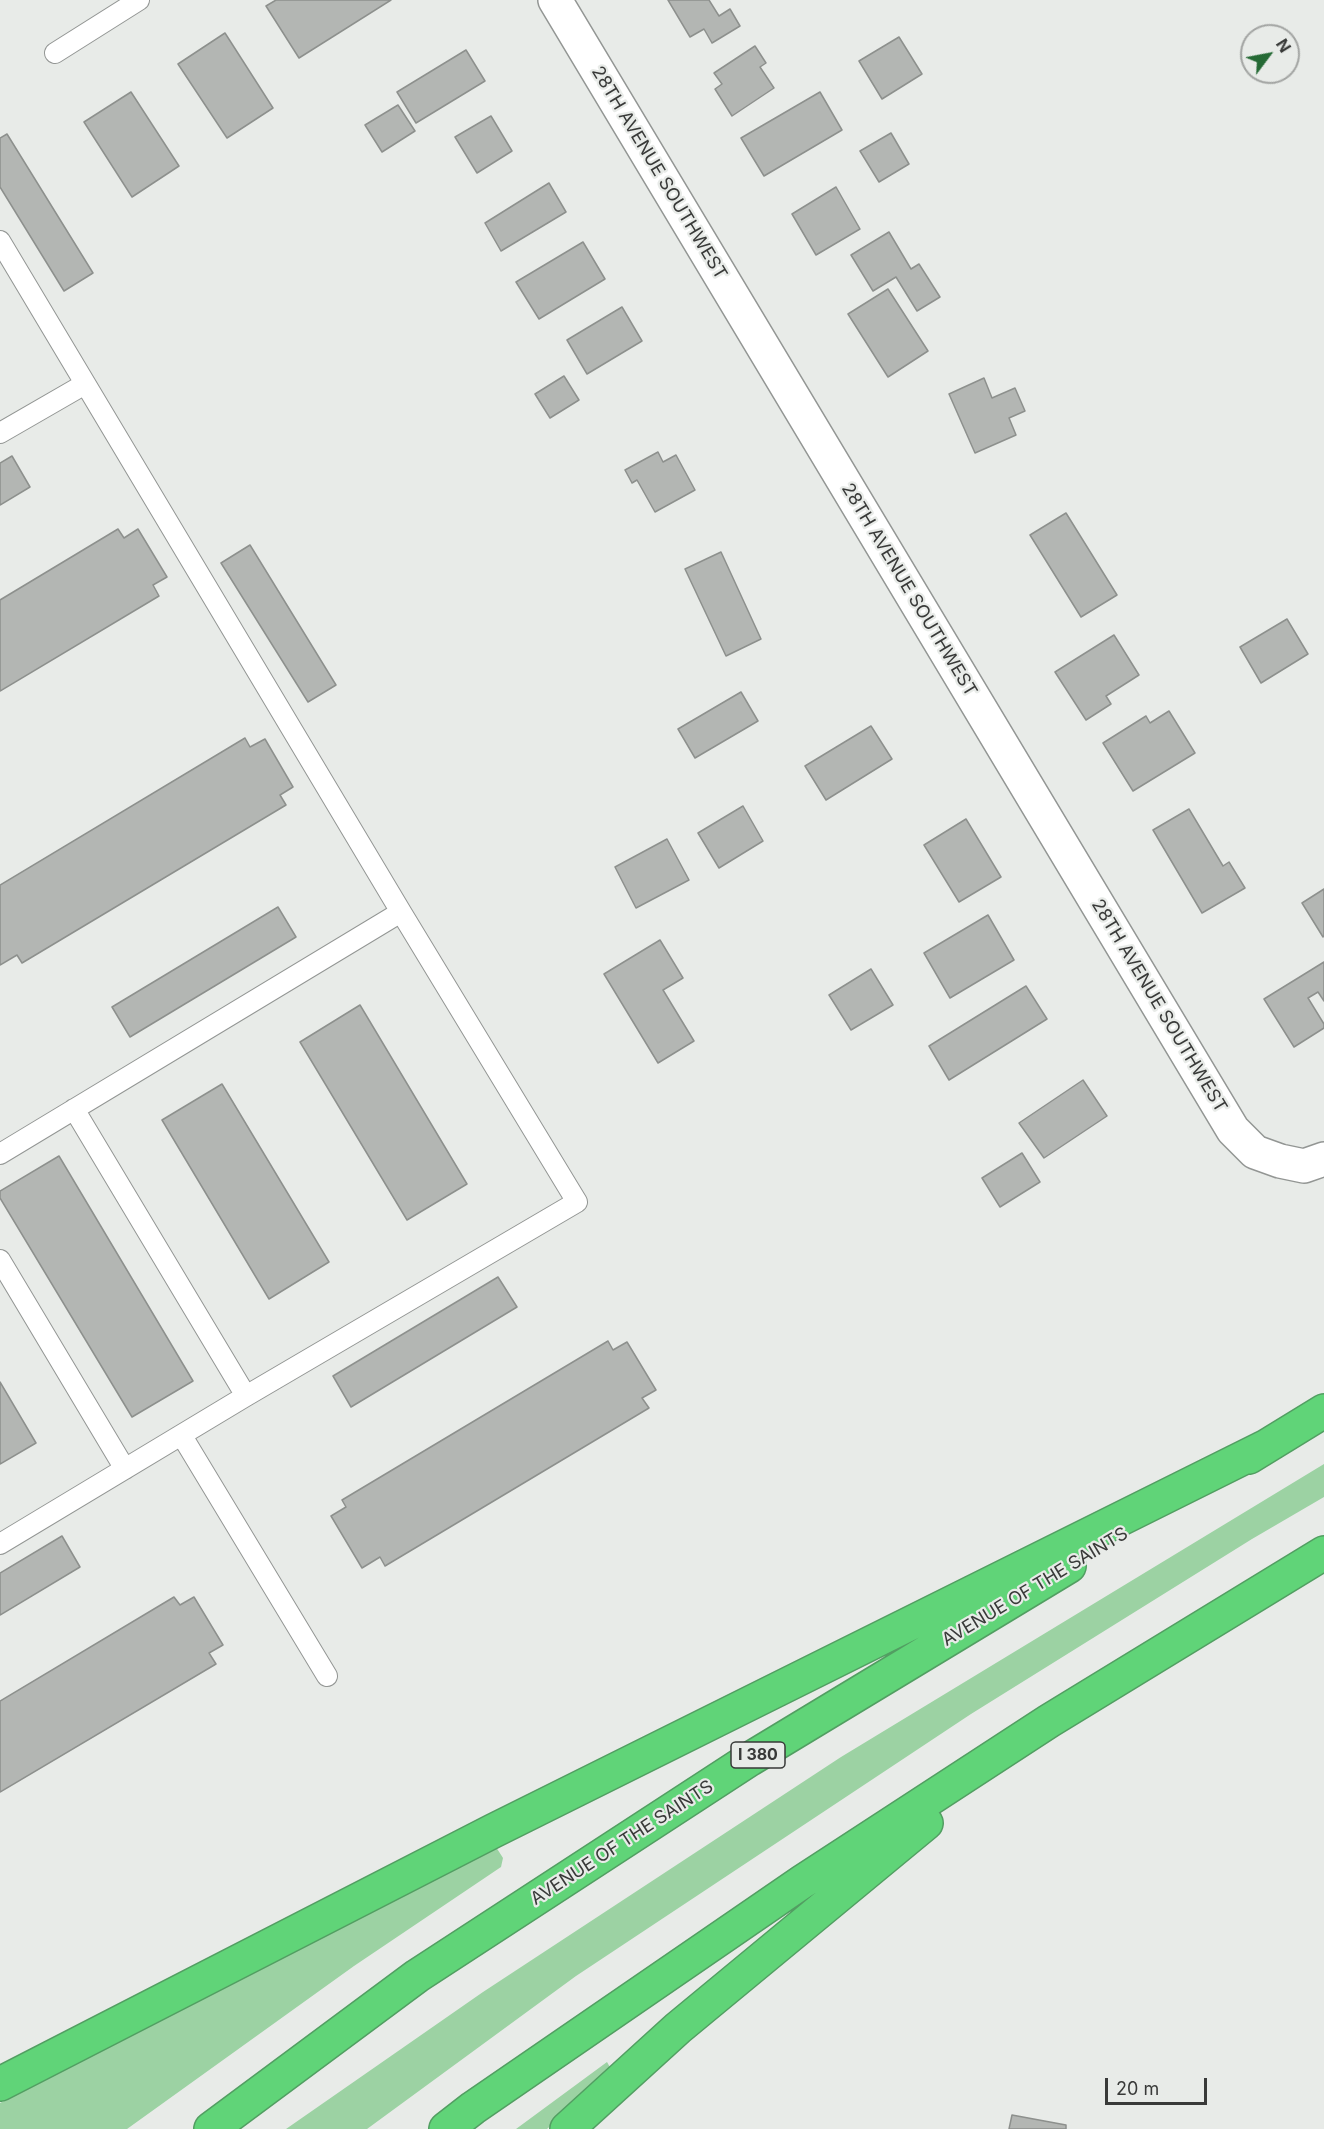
<!DOCTYPE html>
<style>
body{margin:0}
#map{position:relative;width:1324px;height:2129px;overflow:hidden;background:#e8ebe8;font-family:Inter,sans-serif}
canvas{display:block}
.north{position:absolute;left:1240px;top:24px;width:60px;height:60px;box-sizing:border-box;background:#e8ebe8;border:2px solid #a2a4a2;border-radius:50%;rotate:58deg;font-size:16px;font-weight:700;line-height:24px;text-align:center;color:#393a39}
.north::after{content:'';display:block;margin:auto;width:21px;height:27px;background:#256a35;clip-path:polygon(50% 0,100% 100%,50% 72%,0 100%)}
.scale{position:absolute;left:1105px;top:2078px;width:102px;height:27px;box-sizing:border-box;border:3px solid #393a39;border-top:0;padding-left:8px;font-size:18px;line-height:21px;white-space:nowrap;color:#393a39;-webkit-text-stroke:4px #e8ebe8;paint-order:stroke}
</style>
<div id="map">
<canvas width="1324" height="2129"></canvas>
<div class="north">N</div>
<div class="scale">20 m</div>
</div>
<script>
const context = document.querySelector('canvas').getContext('2d');
context.lineJoin = 'round';
function paint(path, color) { context.fillStyle = color; context.fill(path, 'evenodd'); }
function stroke(path, color, width, dash) { context.strokeStyle = color; context.lineWidth = width; context.lineCap = dash ? 'butt' : 'round'; context.setLineDash(dash || []); context.stroke(path); }
function label(font, color, halo, rows, align = 'center') {
  context.font = font + ' Inter,sans-serif'; context.lineWidth = 4.5; context.setLineDash([]); context.textBaseline = 'middle'; context.strokeStyle = halo; context.fillStyle = color; for (const [text, x, y, turn = 0] of rows) {
    context.save(); context.translate(x, y); context.rotate((+turn || 0) * Math.PI / 180); context.textAlign = isNaN(turn) ? turn : align; if (halo) context.strokeText(text, 0, 0); context.fillText(text, 0, 0); context.restore();
  }
}
paint(new Path2D(`
 M1324,1464V1497L1252,1539L971,1714L576,1976L367,2129H286L483,1992L841,1757Z
 M496,1847L503,1858L501,1867L354,1966L127,2129H0V2103Z
 M607,2062L611,2069L606,2076L547,2129H516Z`), '#9cd2a3');
const building = new Path2D(`
 M276,0H391L299,58L266,6Z
 M668,0H709L719,16L730,9L740,26L712,43L704,29L690,37Z
 M225,33L273,108L227,138L178,64Z
 M899,37L922,74L882,99L859,61Z
 M755,46L766,63L760,67L774,88L732,116L715,89L722,84L714,73Z
 M466,50L485,81L416,123L397,92Z
 M131,92L179,166L132,197L84,122Z
 M820,92L842,130L764,176L741,138Z
 M398,105L415,131L382,152L365,125Z
 M491,116L512,151L477,173L455,137Z
 M891,133L909,164L879,182L860,151Z
 M7,134L93,273L64,291L0,187V138Z
 M549,183L566,212L501,251L485,223Z
 M836,187L860,229L816,255L792,214Z
 M889,232L911,269L919,264L940,297L917,311L896,277L873,291L851,255Z
 M583,242L605,279L539,319L516,282Z
 M888,289L928,351L888,377L848,314Z
 M622,307L642,341L587,374L567,340Z
 M564,376L579,400L550,418L535,394Z
 M984,378L992,398L1015,388L1025,411L1009,418L1016,435L975,453L949,394Z
 M658,452L663,462L676,455L695,490L655,512L637,480L632,483L625,470Z
 M12,456L30,487L0,505V463Z
 M1066,513L1117,595L1081,617L1030,535Z
 M118,529L124,538L138,529L167,577L153,585L159,596L0,691V600Z
 M250,545L336,685L308,702L221,563Z
 M721,552L761,639L726,656L685,569Z
 M1287,619L1308,654L1261,683L1240,647Z
 M1114,635L1139,675L1106,696L1111,704L1086,720L1055,672Z
 M741,692L758,721L695,758L678,729Z
 M1169,711L1195,753L1133,791L1103,743L1146,716L1150,723Z
 M871,726L892,759L826,800L805,766Z
 M245,738L250,747L265,739L293,787L280,795L286,805L22,963L17,955L0,965V885Z
 M743,806L763,841L719,868L698,833Z
 M1189,809L1223,866L1229,862L1245,888L1202,913L1153,830Z
 M966,819L1001,877L959,902L924,845Z
 M667,839L689,880L636,908L615,867Z
 M1324,889V936L1323,937L1302,903Z
 M278,907L296,937L130,1037L112,1007Z
 M988,915L1014,960L950,998L924,953Z
 M660,940L683,978L663,990L694,1041L658,1063L604,974Z
 M1324,962V1001L1318,992L1308,998L1324,1024V1028L1294,1047L1264,999Z
 M871,969L893,1005L851,1030L829,995Z
 M1026,986L1047,1019L949,1080L929,1046Z
 M360,1005L467,1184L407,1220L300,1042Z
 M1083,1080L1107,1116L1044,1158L1019,1123Z
 M222,1084L329,1262L269,1299L162,1120Z
 M1022,1153L1040,1182L1000,1207L982,1178Z
 M59,1156L193,1381L132,1417L0,1198V1191Z
 M498,1277L517,1307L351,1407L333,1376Z
 M608,1341L613,1350L627,1342L656,1390L642,1398L649,1408L385,1566L380,1557L362,1568L331,1516L346,1507L342,1500Z
 M0,1382L36,1443L0,1464Z
 M62,1536L80,1567L0,1615V1573Z
 M174,1597L180,1605L194,1597L223,1645L209,1653L216,1664L0,1792V1701Z
 M1012,2115L1066,2125V2129H1009Z`);
paint(building, '#b3b6b3');
stroke(building, '#8d908d', 1.5);
const service = new Path2D(`
 M55,53L139,0
 M0,241L401,912L577,1202L246,1396L0,1544
 M0,433L85,384
 M74,1109L246,1396
 M0,1154L401,912
 M0,1260L125,1469
 M182,1436L327,1676`);
const minor = new Path2D(`
 M555,0L1233,1130L1255,1152L1280,1161L1304,1166L1324,1159`);
const motorway = new Path2D(`
 M1249,1457L1324,1411
 M0,2084L493,1831L1267,1446
 M211,2129L417,1976L750,1759L1069,1566
 M446,2129L473,2108L802,1882L1049,1721L1324,1553
 M567,2129L678,2028L926,1823`);
stroke(service, '#939694', 22);
stroke(minor, '#939694', 36);
stroke(motorway, '#529e62', 36);
stroke(service, '#fff', 20);
stroke(minor, '#fff', 33);
stroke(motorway, '#60d478', 33);
for (const [x, y, w] of [
 [758,1755,54]
]) { const box = new Path2D(); box.roundRect(x - w / 2, y - 13, w, 26, 4.5); context.fillStyle = '#e8ebe8'; context.fill(box); stroke(box, '#393a39', 1.5); }
label('bold 16px', '#393a39', null, [
 ["I 380",758,1755]
]);
label('18px', '#393a39', '#e8ebe8', [
 ["28TH AVENUE SOUTHWEST",659,173,59],
 ["28TH AVENUE SOUTHWEST",909,590,59],
 ["28TH AVENUE SOUTHWEST",1159,1006,59],
 ["AVENUE OF THE SAINTS",1035,1587,-31],
 ["AVENUE OF THE SAINTS",622,1843,-33]
]);
</script>
